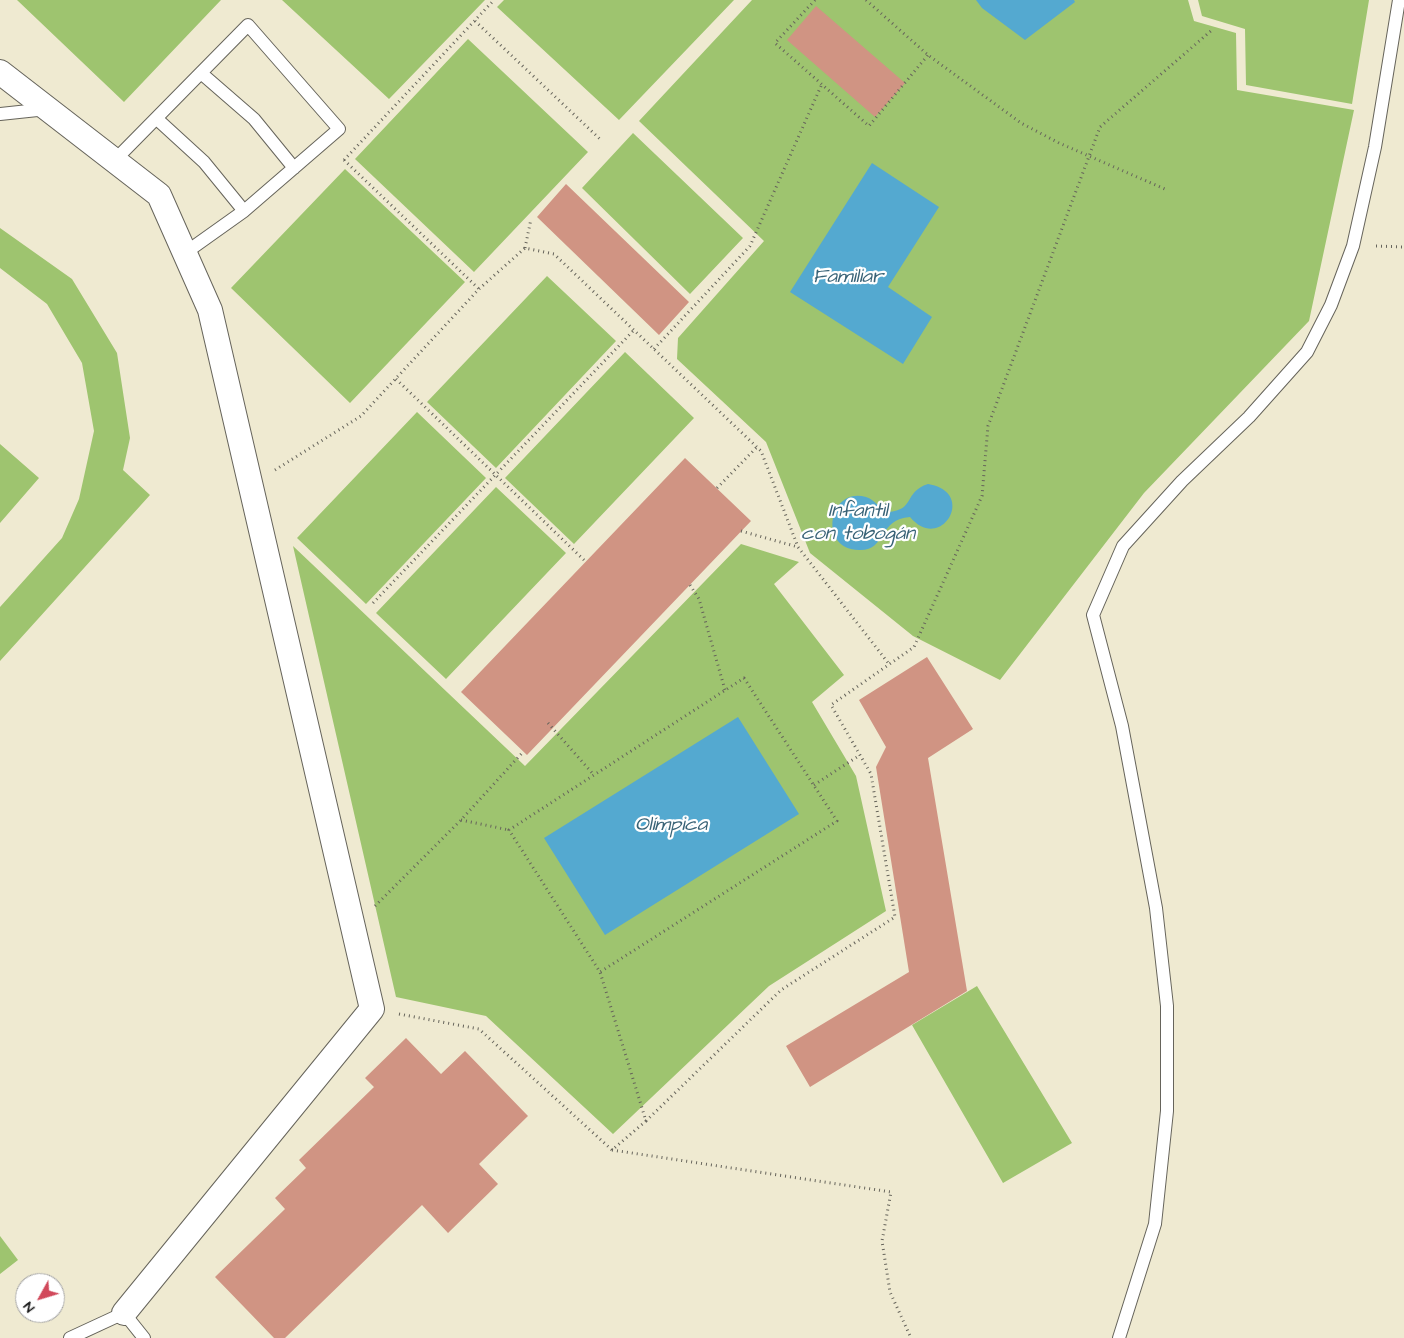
<!DOCTYPE html>
<meta charset="utf-8">
<style>
body{margin:0}
#map{position:relative;width:1404px;height:1338px;overflow:hidden;background:#efead1;font-family:"Architects Daughter",sans-serif}
canvas{display:block}
.north{position:absolute;left:15px;top:1273px;width:50px;height:50px;box-sizing:border-box;background:#fff;border:1px solid #a4a4a4;border-radius:50%;rotate:231deg;font-size:14px;font-weight:700;line-height:20px;text-align:center;color:#1c1c1c}
.north::after{content:'';display:block;margin:auto;width:18px;height:22px;background:#d1495b;clip-path:polygon(50% 0,100% 100%,50% 72%,0 100%)}
</style>
<div id="map">
<canvas width="1404" height="1338"></canvas>
<div class="north">N</div>
</div>
<script>
const context = document.querySelector('canvas').getContext('2d');
context.lineJoin = 'round';
function paint(path, color) { context.fillStyle = color; context.fill(path, 'evenodd'); }
function stroke(path, color, width, dash) { context.strokeStyle = color; context.lineWidth = width; context.lineCap = dash ? 'butt' : 'round'; context.setLineDash(dash || []); context.stroke(path); }
function label(font, color, halo, rows, align = 'center') {
  context.font = font + ' "Architects Daughter",sans-serif'; context.lineWidth = 4.5; context.setLineDash([]); context.textBaseline = 'middle'; context.strokeStyle = halo; context.fillStyle = color; for (const [text, x, y, turn = 0] of rows) {
    context.save(); context.translate(x, y); context.rotate((+turn || 0) * Math.PI / 180); context.textAlign = isNaN(turn) ? turn : align; if (halo) context.strokeText(text, 0, 0); context.fillText(text, 0, 0); context.restore();
  }
}
paint(new Path2D(`
 M17,0H221L124,102Z
 M282,0H485L389,99Z
 M504,0H734L619,120L497,7Z
 M752,0H1188L1194,21L1236,33L1237,90L1354,110L1309,321L1144,493L1000,680L913,636L810,553L766,442L677,359L678,338L764,241L639,121Z
 M1198,0H1369L1352,104L1246,85L1245,29L1202,16Z
 M468,39L588,152L474,272L355,159Z
 M633,133L743,238L690,294L582,188Z
 M345,169L465,282L350,403L231,288Z
 M0,228L72,279L117,353L130,438L123,470L150,495L0,661V607L62,538L79,499L94,431L82,363L47,304L0,268Z
 M547,276L616,341L496,468L427,402Z
 M625,352L694,418L574,544L505,478Z
 M417,412L486,478L366,604L297,538Z
 M0,444L39,478L0,523Z
 M496,487L566,553L446,679L376,613Z
 M741,544L799,562L774,584L844,675L812,702L856,776L886,911L769,986L613,1134L486,1016L396,997L293,546L525,766Z
 M977,986L1072,1143L1003,1183L912,1025Z
 M0,1236L18,1260L0,1274Z`), '#9ec46f');
paint(new Path2D(`
 M976,0H1074L1075,2L1025,40L982,8Z
 M872,163L939,207L888,287L932,317L903,364L790,292Z
 M928,484C978,492 941,554 910,517C878,519 887,551 859,550C817,549 829,486 866,497C875,500 879,508 888,512C916,510 903,492 928,484Z
 M738,717L799,814L605,935L544,838Z`), '#54a9d0');
paint(new Path2D(`
 M816,6L905,83L875,117L787,40Z
 M566,184L689,302L659,335L537,217Z
 M685,458L751,521L527,755L461,692Z
 M927,657L973,729L928,758L967,991L810,1087L786,1046L909,972L876,767L886,747L859,700Z
 M406,1038L441,1074L465,1051L528,1116L479,1164L498,1184L448,1233L422,1205L285,1338H274L215,1277L285,1209L275,1198L306,1168L299,1160L374,1087L365,1078Z`), '#d09483');
const lane = new Path2D(`
 M201,73L254,119L294,168
 M0,114L47,109
 M157,119L204,162L244,211
 M115,160L248,25L339,129L244,211L185,253
 M70,1338L124,1313L144,1338
 M1119,1338L1155,1224L1167,1111V1006L1156,908L1122,726L1093,615L1123,546L1182,481L1249,417L1307,352L1331,305L1353,246L1375,147L1399,0`);
const street = new Path2D(`
 M0,72L159,195L210,310L372,1009L124,1313`);
stroke(lane, '#66645b', 14);
stroke(street, '#66645b', 26);
stroke(new Path2D(`
 M815,0L775,43L869,126L928,55
 M866,0L928,55L1021,123L1059,143L1167,190
 M475,21L601,140
 M344,160L494,0
 M344,160L479,289
 M1376,246L1404,247
 M525,248L531,219
 M654,349L750,246L821,86
 M396,379L585,561
 M275,470L361,416L479,289L525,248L554,254L761,451L798,547L889,664
 M717,488L757,447
 M741,531L798,547
 M690,585L699,599L725,690
 M373,603L634,330
 M744,678L837,821L600,972L509,830Z
 M548,723L594,775
 M814,785L860,755
 M461,820L509,830
 M375,906L461,820L523,752
 M399,1014L479,1029L612,1150L646,1121L600,972
 M646,1121L781,990L895,917L871,774L831,705L914,647L982,496L988,426L1100,127L1212,30
 M612,1150L891,1192L882,1241L890,1292L911,1338`), '#66645b', 3, [1, 4]);
stroke(lane, '#fff', 12);
stroke(street, '#fff', 24);
label('italic 20px', '#386276', '#fff', [
 ["Familiar",848,278],
 ["Infantil",858,512],
 ["con tobogán",858,535],
 ["Olímpica",671,826]
]);
</script>
